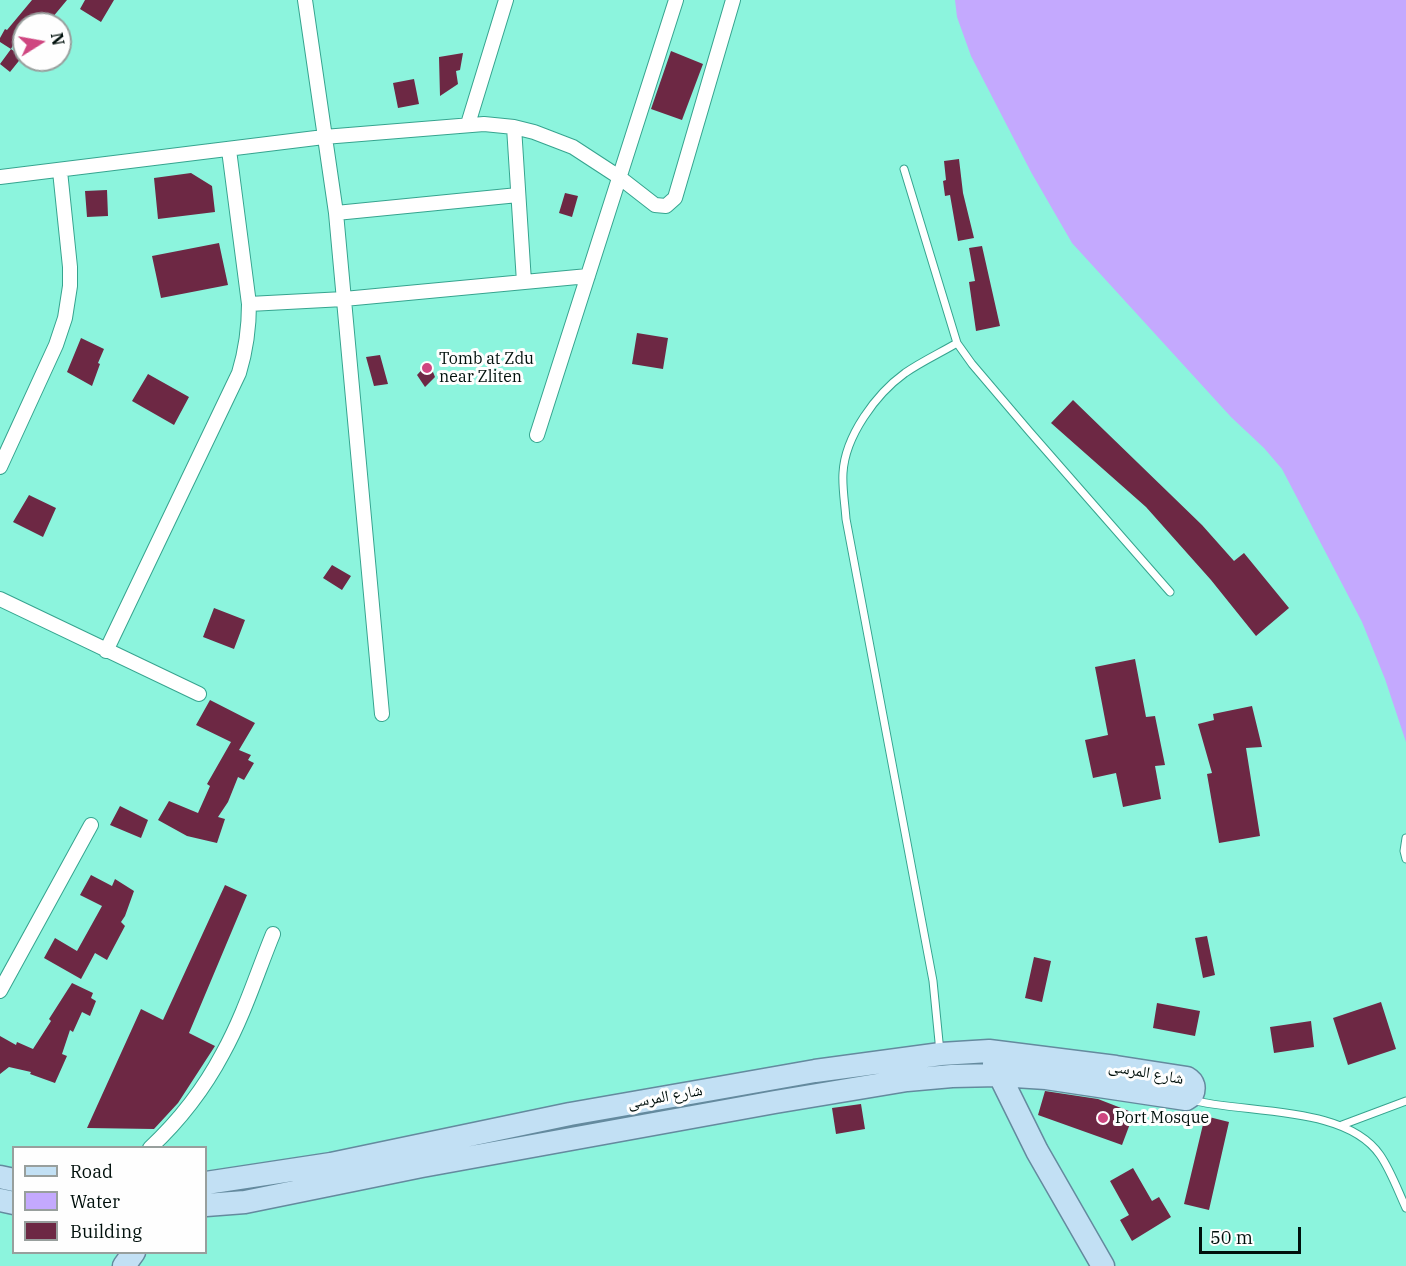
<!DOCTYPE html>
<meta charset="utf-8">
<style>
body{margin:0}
#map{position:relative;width:1406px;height:1266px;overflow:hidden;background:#8cf4dd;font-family:"IBM Plex Serif",serif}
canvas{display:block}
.legend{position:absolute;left:12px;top:1146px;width:195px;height:108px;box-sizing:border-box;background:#fefefe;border:2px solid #989f9d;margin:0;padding:8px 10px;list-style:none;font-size:18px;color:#00100c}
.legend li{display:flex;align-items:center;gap:12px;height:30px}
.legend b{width:30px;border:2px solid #989f9d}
.north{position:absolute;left:12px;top:12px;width:60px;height:60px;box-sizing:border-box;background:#fefefe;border:2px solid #989f9d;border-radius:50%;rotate:79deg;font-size:16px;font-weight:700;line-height:24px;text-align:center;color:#00100c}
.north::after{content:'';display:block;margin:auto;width:21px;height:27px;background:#cf4680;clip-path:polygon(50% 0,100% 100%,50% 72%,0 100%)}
.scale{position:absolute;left:1199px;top:1227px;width:102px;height:27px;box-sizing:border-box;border:3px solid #00100c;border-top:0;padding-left:8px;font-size:18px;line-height:21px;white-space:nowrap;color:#00100c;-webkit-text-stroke:4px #fefefe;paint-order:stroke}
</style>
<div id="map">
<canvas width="1406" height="1266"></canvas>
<ul class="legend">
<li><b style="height:8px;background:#c2e0f4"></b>Road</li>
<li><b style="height:16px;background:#c4a9fe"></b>Water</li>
<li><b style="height:16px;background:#6d2844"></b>Building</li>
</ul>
<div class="north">N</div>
<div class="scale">50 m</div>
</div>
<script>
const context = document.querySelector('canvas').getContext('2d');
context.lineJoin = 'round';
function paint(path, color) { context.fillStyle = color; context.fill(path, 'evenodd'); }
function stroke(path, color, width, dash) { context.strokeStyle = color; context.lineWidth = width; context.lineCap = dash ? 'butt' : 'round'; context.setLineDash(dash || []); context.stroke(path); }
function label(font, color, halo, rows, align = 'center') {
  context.font = font + ' "IBM Plex Serif","Noto Naskh Arabic",serif'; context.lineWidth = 6; context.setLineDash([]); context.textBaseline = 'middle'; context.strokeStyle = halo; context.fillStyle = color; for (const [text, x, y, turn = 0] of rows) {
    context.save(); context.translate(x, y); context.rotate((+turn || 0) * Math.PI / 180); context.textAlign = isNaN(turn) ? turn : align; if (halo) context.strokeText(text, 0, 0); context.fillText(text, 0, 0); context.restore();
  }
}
paint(new Path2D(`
 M955,0H1406V742L1385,679L1362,622L1282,469L1264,448L1231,417L1072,243L1031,172L971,56L957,17Z`), '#c4a9fe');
paint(new Path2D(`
 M32,0H67L47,24H24L11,49L0,42V38L5,29L7,30Z
 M85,0H114L101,22L80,9Z
 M11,49L22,57L10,72L0,64Z
 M671,51L703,64L682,120L651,109Z
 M463,53L460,70L456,71L458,84L440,96L439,57Z
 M414,79L419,104L398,108L393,83Z
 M959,159L963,193L974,238L958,241L950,195L945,196L943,181L946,180L944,161Z
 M191,173L212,186L215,212L158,219L154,178Z
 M107,190L108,216L87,217L85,191Z
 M565,193L578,196L572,217L559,213Z
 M219,243L228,285L161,298L152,256Z
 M982,246L1000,326L976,331L969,282L975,281L969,248Z
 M637,333L668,338L663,369L632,364Z
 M81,338L104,349L98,363L100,364L92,386L67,372Z
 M380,355L388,384L374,386L366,357Z
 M429,362L435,377L425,387L417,375Z
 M148,374L189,397L174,425L132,401Z
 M1073,400L1202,525L1234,561L1244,553L1289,608L1256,636L1211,580L1146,507L1051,423Z
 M29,495L56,508L43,537L13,522Z
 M332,565L351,576L342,590L323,578Z
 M214,608L245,620L234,649L203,637Z
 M1135,659L1146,717L1155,716L1165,765L1155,766L1161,799L1123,807L1116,773L1093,778L1085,740L1108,735L1095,667Z
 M210,700L255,723L239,750L251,755L248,760L254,763L244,780L238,777L228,802L218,817L225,819L217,843L187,836L158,820L169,801L198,813L210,786L207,784L231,742L196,725Z
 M1252,706L1262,747L1246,748L1260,836L1219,843L1207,774L1212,773L1198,724L1214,720L1213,714Z
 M120,806L148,820L141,838L110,825Z
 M91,875L112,886L115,879L134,891L125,916L121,922L125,926L107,960L95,953L81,979L44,958L55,938L77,951L102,906L80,895Z
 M225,885L247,895L189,1033L215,1046L178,1103L154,1129L87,1128L141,1009L163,1020Z
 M1207,936L1215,975L1203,978L1195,938Z
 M1034,957L1051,961L1042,1002L1025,998Z
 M72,983L93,993L91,998L96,1001L90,1016L82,1012L73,1032L70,1030L62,1054L67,1056L55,1083L30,1074L31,1072L9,1067L0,1074V1036L16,1045L17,1042L33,1049L51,1021L49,1019Z
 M1381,1002L1396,1049L1348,1065L1333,1018Z
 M1157,1003L1200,1011L1195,1036L1153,1028Z
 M1311,1021L1314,1047L1274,1053L1270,1027Z
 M1045,1091L1098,1099L1134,1113L1122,1145L1038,1115Z
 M861,1104L865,1129L836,1134L832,1108Z
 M1205,1116L1229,1122L1209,1210L1184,1204Z
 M1133,1168L1152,1201L1159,1197L1171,1217L1132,1241L1120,1220L1129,1215L1110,1181Z`), '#6d2844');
const lane = new Path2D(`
 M904,169L957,343L972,364L1029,431L1170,592
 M1406,838L1404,851L1406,859
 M940,1052L933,981L846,519C845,504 842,487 843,473C845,436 876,394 905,373C921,362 940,353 957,343
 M1191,1100C1246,1114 1346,1105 1380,1155C1391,1171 1398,1191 1406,1208
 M1342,1125L1406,1101`);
const street = new Path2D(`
 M305,0L336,213L382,714
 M468,124L506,0
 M514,127L524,282
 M0,177L324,137L484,124L514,127L534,132L573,147L619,177L655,205L666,206L675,198L733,0
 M336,213L518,195
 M249,304L344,299L588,276
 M537,435L676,0
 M0,467L56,345L65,318L70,286V267L60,171
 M0,599L199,694
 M106,651L239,373C246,350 249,328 249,304L229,150
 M0,991L91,825
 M150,1148C179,1121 205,1087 223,1053C244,1015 257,973 273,934`);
const primary = new Path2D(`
 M994,1064L1037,1151L1103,1266
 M0,1177L14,1180
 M206,1183L331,1164L570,1114L713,1089L815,1071L941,1054L989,1051L1116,1067L1187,1078C1194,1082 1195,1088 1192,1095L1186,1099L1046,1078L999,1075L952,1076L907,1080L775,1102L422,1166L245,1202L206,1205
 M0,1200L14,1203
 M124,1266L134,1252`);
stroke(lane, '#36a48f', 9);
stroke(street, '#36a48f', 16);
stroke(primary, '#648a9e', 25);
stroke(lane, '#fff', 7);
stroke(street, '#fff', 14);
stroke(primary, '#c2e0f4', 22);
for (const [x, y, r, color] of [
 [427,368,6,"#cf4680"],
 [1103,1118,6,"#cf4680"]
]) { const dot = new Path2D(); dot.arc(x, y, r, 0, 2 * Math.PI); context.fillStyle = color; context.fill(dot); stroke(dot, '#fefefe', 2); }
label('16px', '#00100c', '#fefefe', [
 ["Tomb at Zdu",439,359],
 ["near Zliten",439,377],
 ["Port Mosque",1115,1118]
], 'left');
label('16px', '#00100c', '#fefefe', [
 ["شارع المرسى",1146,1073,10],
 ["شارع المرسى",665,1097,-10]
]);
</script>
